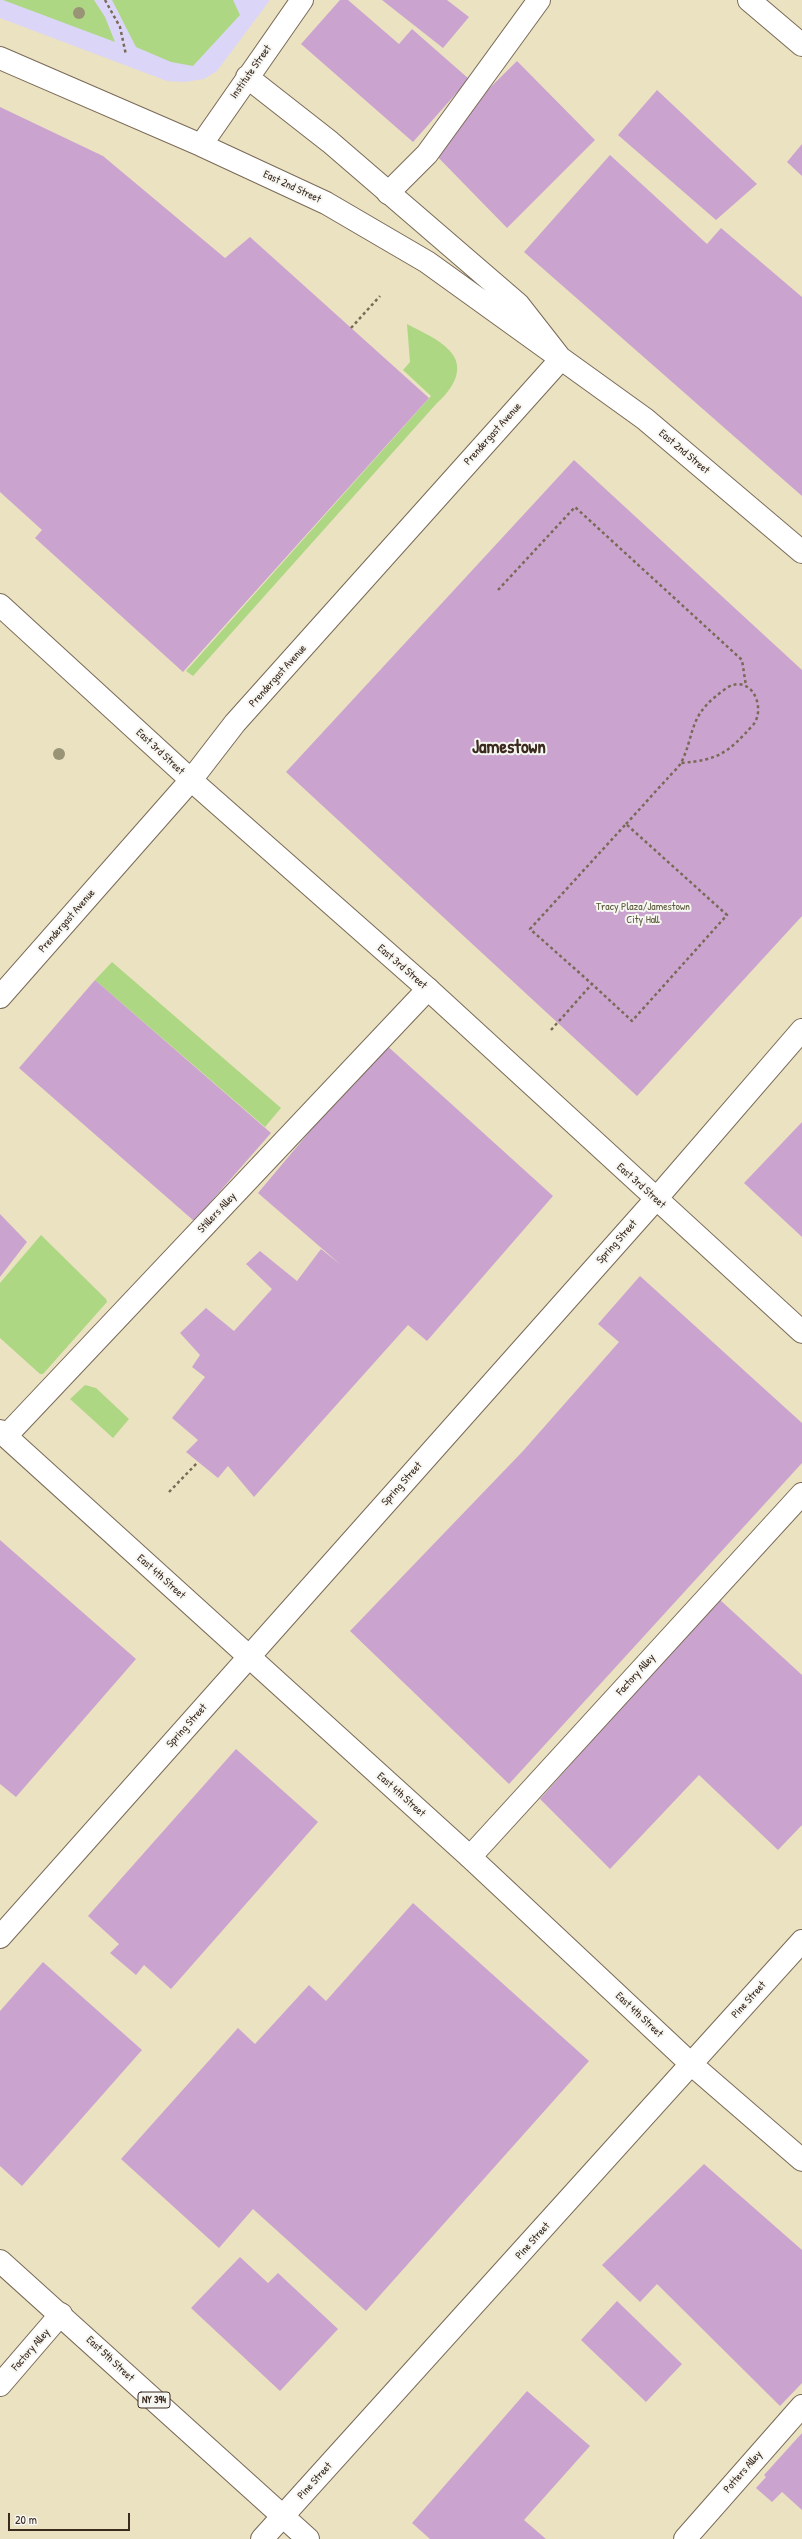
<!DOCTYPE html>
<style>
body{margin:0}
#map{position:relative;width:802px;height:2539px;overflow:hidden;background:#ebe2c2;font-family:"Patrick Hand",sans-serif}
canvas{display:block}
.scale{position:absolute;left:8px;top:2513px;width:122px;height:18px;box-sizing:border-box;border:2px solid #3b2a1e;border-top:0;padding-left:5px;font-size:12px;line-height:14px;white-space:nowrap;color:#3b2a1e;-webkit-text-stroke:3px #f6f6f2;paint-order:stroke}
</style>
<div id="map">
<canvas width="802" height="2539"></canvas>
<div class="scale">20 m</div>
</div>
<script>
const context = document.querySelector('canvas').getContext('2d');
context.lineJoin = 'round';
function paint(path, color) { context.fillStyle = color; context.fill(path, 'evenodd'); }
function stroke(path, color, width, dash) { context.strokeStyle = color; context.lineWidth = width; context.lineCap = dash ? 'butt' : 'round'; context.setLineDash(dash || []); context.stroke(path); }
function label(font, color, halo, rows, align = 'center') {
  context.font = font + ' "Patrick Hand",sans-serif'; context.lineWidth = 4; context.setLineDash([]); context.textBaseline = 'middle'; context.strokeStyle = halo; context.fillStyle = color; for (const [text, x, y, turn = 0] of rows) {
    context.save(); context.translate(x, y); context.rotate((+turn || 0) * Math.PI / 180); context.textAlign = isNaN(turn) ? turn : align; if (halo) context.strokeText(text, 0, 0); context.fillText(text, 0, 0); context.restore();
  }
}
paint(new Path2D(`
 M0,0H270L217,71L204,79L184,82L167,81L0,18Z`), '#dbd6f7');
paint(new Path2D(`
 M3,0H94L105,17L115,42Z
 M112,0H233L240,15L193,66L171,62L136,47Z
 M407,324C420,331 439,339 449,350C467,368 452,390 437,403L193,676L186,671L431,396L403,370L410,362Z
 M112,962L281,1108L265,1127L95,980Z
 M41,1235L106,1299L107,1302L43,1374H40L0,1338V1283Z
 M85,1385L96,1388L129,1419L113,1438L70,1399Z`), '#aed783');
paint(new Path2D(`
 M340,0H348L399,44L412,29L469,79L413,142L301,44Z
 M382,0H447L469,17L443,48Z
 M517,61L595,140L507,228L429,148Z
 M657,90L757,184L716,220L618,135Z
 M0,107L103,156L225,258L250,237L429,398L183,672L35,538L42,530L0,492Z
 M802,144V176L787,162Z
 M610,155L707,244L721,228L802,297V496L524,252Z
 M574,460L802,670V916L637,1096L286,772Z
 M95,980L271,1133L194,1221L19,1068Z
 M384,1043L553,1196L427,1341L408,1325L254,1497L228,1466L218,1478L186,1452L198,1440L172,1418L205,1377L192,1367L200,1355L180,1333L206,1308L234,1331L272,1289L246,1264L260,1251L297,1281L321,1249L341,1265L258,1193Z
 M802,1122V1237L744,1183Z
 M0,1214L27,1242L0,1277Z
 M640,1276L802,1423V1463L509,1784L350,1631L523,1451L619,1342L598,1324Z
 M0,1540L136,1659L16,1797L0,1784Z
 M718,1598L802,1675V1825L778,1850L699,1775L610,1869L540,1799Z
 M236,1749L318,1822L171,1989L144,1965L136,1975L110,1953L119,1944L88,1916Z
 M413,1903L589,2061L366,2311L253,2209L219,2248L121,2159L238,2028L255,2044L309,1985L326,2001Z
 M43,1962L142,2050L22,2186L0,2166V2011Z
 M704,2164L802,2250V2383L780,2406L657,2284L640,2302L602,2265Z
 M240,2257L268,2283L278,2273L338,2329L280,2391L191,2308Z
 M617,2301L682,2364L646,2402L581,2340Z
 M527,2391L590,2446L524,2520L546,2539H430L412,2523Z
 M802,2433V2510L782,2492L772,2502L756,2488L766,2477L764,2475Z`), '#caa4cf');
const lane = new Path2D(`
 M388,193L427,154L539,0
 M6,1436L428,989
 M470,1857L802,1494
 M0,2385L61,2314
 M685,2539L802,2406`);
const street = new Path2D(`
 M749,0L802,45
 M0,58L201,145L326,203L427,262L645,419L802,552
 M201,145L302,0
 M0,605L191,780L428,989L802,1332
 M0,997L191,780L235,723L561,359L518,304L330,142L247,77
 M0,1431L470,1857L691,2064L802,2160
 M0,1937L656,1199L802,1030
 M262,2539L802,1941`);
const primary = new Path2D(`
 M0,2261L308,2539`);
stroke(lane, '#796a57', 24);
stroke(street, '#796a57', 24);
stroke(primary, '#796a57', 24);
stroke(new Path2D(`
 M105,0L120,27L126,55
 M351,328L380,296
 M498,590L575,507L742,660L746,686
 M626,824C640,809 653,794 667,779C671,774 678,768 681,763C694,737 689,718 715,697C720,693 728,686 733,685C755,679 765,711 753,725C728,753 718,760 681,763
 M551,1030L592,984L632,1021L727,915L626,824L530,929L592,984
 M169,1492L198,1462`), '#796a57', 2.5, [3, 3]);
stroke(lane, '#fff', 22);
stroke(street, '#fff', 22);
stroke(primary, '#fff', 22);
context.fillStyle = '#9a9476';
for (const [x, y] of [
 [79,13],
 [59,754]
]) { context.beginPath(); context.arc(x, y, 6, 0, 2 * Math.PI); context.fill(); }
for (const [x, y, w] of [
 [154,2400,32]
]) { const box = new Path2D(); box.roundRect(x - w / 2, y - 8, w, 16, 3); context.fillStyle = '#f6f6f2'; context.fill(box); stroke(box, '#3b2a1e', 1); }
label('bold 10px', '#3b2a1e', null, [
 ["NY 394",154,2400]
]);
label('11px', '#3b2a1e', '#f6f6f2', [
 ["Institute Street",251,72,-55],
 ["East 2nd Street",292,187,25],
 ["Prendergast Avenue",493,434,-48],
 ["East 2nd Street",684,452,40],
 ["Prendergast Avenue",278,676,-48],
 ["East 3rd Street",160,752,43],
 ["Prendergast Avenue",67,921,-49],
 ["East 3rd Street",402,967,41],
 ["East 3rd Street",641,1186,42],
 ["Stillers Alley",217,1213,-47],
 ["Spring Street",617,1242,-48],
 ["Spring Street",402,1484,-48],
 ["East 4th Street",161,1577,42],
 ["Factory Alley",636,1675,-48],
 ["Spring Street",187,1726,-48],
 ["East 4th Street",401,1795,42],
 ["Pine Street",749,2000,-48],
 ["East 4th Street",639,2015,43],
 ["Pine Street",533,2241,-48],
 ["Factory Alley",31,2350,-49],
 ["East 5th Street",110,2359,43],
 ["Potters Alley",743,2472,-49],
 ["Pine Street",315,2481,-48]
]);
label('11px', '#585537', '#f6f6f2', [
 ["Tracy Plaza/Jamestown",643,907],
 ["City Hall",643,920]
]);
label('bold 19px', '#3b2a1e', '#f6f6f2', [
 ["Jamestown",509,748]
]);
</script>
